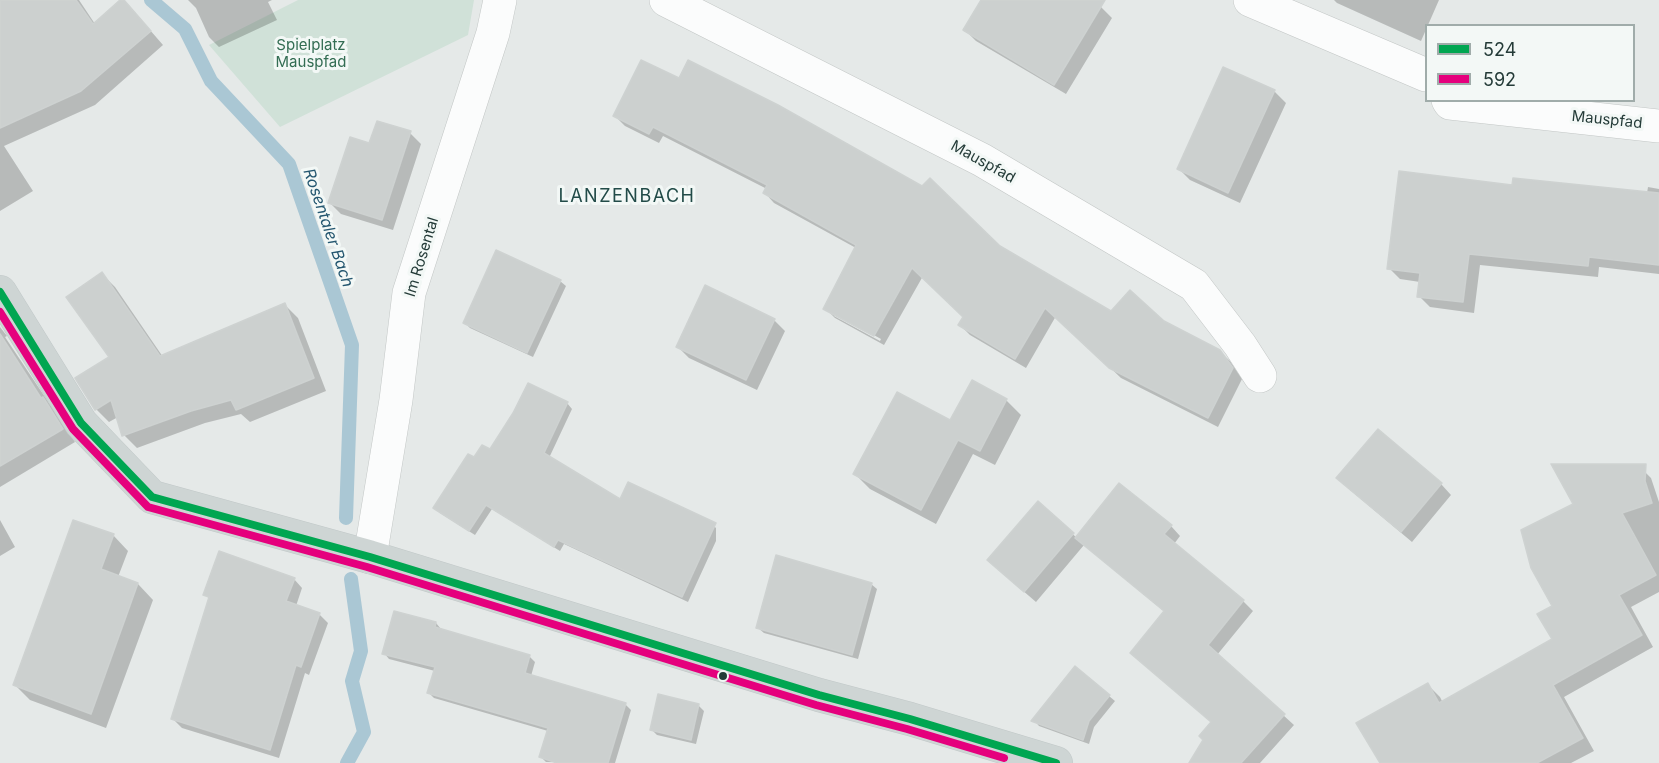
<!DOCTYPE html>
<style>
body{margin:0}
#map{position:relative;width:1659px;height:763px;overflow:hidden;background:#e5e9e8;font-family:Inter,sans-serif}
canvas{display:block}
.legend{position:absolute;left:1425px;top:24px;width:210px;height:78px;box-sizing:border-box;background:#f3f8f6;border:2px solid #a0acaa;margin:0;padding:8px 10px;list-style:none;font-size:18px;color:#243b38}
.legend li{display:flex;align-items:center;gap:12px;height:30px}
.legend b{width:30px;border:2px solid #a0acaa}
</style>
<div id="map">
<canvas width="1659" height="763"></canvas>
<ul class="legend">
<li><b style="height:8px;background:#00a651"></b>524</li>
<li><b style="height:8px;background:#e5007d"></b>592</li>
</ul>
</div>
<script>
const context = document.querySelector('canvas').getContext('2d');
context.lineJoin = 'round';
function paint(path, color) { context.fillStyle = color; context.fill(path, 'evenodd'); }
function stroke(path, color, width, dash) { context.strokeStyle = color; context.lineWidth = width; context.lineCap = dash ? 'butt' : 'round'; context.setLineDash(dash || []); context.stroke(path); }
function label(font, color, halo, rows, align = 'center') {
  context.font = font + ' Inter,sans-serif'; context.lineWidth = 6; context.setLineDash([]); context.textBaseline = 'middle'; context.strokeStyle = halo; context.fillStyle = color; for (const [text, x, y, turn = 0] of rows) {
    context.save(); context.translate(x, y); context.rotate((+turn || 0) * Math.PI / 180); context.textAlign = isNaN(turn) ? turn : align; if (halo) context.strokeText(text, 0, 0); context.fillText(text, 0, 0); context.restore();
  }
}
paint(new Path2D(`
 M298,0H474L468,35L280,127L209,45Z`), '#d0e1d8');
paint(new Path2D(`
 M0,0H79L95,24L136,14L163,45L95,105L4,146L33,191L0,211Z
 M188,0H272L268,2L277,20L219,47L209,37L196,8Z
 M982,0H1089L1101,7L1112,18L1066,94L976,41L965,30Z
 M1334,0H1439L1421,41L1337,3Z
 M642,62L999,248L1111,313L1163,322L1219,351L1230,361L1242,379L1218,427L1121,378L1056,316L1026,368L970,335L960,325L965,317L923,276L884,345L835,318L825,308L856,248L774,203L765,193L767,189L663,136L659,143L625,126L615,116ZM834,313L881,339L880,341L834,316Z
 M1224,69L1275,92L1286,103L1240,203L1190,180L1179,169Z
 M410,133L421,144L393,230L341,214L330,203L370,145Z
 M1513,186L1647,193L1648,187L1659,189V274L1599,267L1598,277L1480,265L1474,313L1430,307L1419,296L1420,282L1400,279L1389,268Z
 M102,274L115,287L163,357L285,305L298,318L326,391L250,422L241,414L205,423L137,448L124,435L118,417L109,422L96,409L112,357Z
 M560,281L566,286L533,357L470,328L465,323Z
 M774,320L785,331L757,390L689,358L678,347Z
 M0,327L7,336L5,337L75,442L0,487Z
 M1006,400L1021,415L995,465L973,454L936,524L870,489L855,474L951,422Z
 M567,403L572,409L549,458L621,501L710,522L716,528V541L688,602L564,544L560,551L492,509L475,535L440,513L435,508L475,459L490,451Z
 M1639,466L1651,478L1659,502V592L1631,607L1653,647L1564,697L1594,751L1571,763H1382L1428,685L1440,697L1443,703L1554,640V607L1575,504Z
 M1441,484L1451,495L1412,542L1349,489Z
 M1038,503L1077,538L1171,526L1180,536L1174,544L1243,601L1253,611L1217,655L1294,725L1260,763H1191L1213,723L1165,612L1084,545L1036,602L1000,571Z
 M0,520L15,547L0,556Z
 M113,535L128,551L118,577L138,584L153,600L106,728L30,700L15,685Z
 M294,579L302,588L296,606L319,614L328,623L309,675L305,673L279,758L182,728L173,719L210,600L205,594Z
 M871,584L877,589L858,659L764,633L758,628Z
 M436,623L441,629L529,656L535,662L531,676L625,704L631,710L615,763L546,762L541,757L548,731L434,698L429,693L435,671L389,659L384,653Z
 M1109,696L1115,701L1094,727L1089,744L1039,726L1034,720Z
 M698,705L704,711L696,744L657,735L652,730Z`), '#0003');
stroke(new Path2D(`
 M151,0L185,29L211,81L289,164L352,345L346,518
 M347,763L364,732L352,681L361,651L351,579`), '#aac7d4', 14);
const building = new Path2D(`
 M0,0H76L93,24L120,0H124L151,31L81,91L0,128Z
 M981,0H1105L1054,85L963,30Z
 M641,60L679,78L688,60L778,105L922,186L930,178L1000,246L1111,311L1130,290L1164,321L1220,350L1233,368L1208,418L1109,368L1045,308L1015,359L958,325L963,317L912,268L874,336L823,309L856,245L763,193L767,185L653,127L649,134L613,116Z
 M1223,67L1275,90L1228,193L1177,169Z
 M377,121L411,131L382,220L328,203L350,137L369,143Z
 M1399,171L1512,185L1513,178L1659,193V265L1589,257L1588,266L1469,254L1463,302L1417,297L1420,273L1387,269Z
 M496,250L561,280L527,353L463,323Z
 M102,272L160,356L285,303L314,378L236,410L231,400L191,411L122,436L111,400L95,410L75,378L109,357L66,297Z
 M705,285L775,319L746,380L676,347Z
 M0,334L41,398L43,397L63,429L0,466Z
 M972,380L1007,399L980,451L958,440L921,510L853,474L897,392L950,420Z
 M528,383L568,402L544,453L620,499L628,482L716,523L682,597L558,540L554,547L486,505L469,531L433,508L468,454L474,457L482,445L490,449L513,413Z
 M1378,429L1442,483L1401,532L1336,478Z
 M1551,464H1646L1645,481L1652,503L1622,513L1656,575L1619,595L1642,635L1553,685L1583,738L1537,763H1380L1356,723L1428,683L1439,703L1552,639L1537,614L1552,606L1531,568L1521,530L1573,504Z
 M1119,483L1172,525L1164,534L1244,600L1208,645L1285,714L1241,763H1189L1203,740L1199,736L1211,722L1130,653L1164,611L1075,538Z
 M1038,501L1074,533L1024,592L987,560Z
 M73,520L114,534L101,569L138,583L91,714L13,685Z
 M219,551L295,578L286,601L320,613L301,667L296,665L270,750L171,719L209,597L203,595Z
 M776,555L872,583L852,655L756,628Z
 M394,611L436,622L435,627L530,655L525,673L626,703L608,763H557L539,757L548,728L427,693L435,667L382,654Z
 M1075,666L1110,695L1089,721L1083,740L1031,721Z
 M658,694L699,704L691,740L650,730Z`);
paint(building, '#ccd0cf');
stroke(building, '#ced2d1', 1.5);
const minor = new Path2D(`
 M666,0L982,160L1194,285L1240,345L1260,376
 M1250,0L1426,75
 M1448,100L1450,103L1659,126
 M370,557L396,400L409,293L493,33L500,0`);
const major = new Path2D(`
 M0,292L81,423L152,497L370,557L819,695L910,719L1056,763`);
stroke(minor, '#c2c6c5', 34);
stroke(major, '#c1c8c8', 34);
stroke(minor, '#fbfcfc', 33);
stroke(major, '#ced5d4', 33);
stroke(new Path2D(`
 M0,292L81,423L152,497L370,557L819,695L910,719L1056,763`), '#00a651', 8);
stroke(new Path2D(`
 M0,312L73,429L148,507L367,567L816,705L907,729L1004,758`), '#e5007d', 8);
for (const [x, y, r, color] of [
 [723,676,5,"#243b38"]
]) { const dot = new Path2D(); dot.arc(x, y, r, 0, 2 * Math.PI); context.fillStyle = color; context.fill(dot); stroke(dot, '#f3f8f6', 2); }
label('15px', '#336d53', '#f3f8f6', [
 ["Spielplatz",311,45],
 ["Mauspfad",311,62]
]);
label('15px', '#243b38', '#f3f8f6', [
 ["Mauspfad",1607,120,6],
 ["Mauspfad",983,162,29],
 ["Im Rosental",422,257,-73]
]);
label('italic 16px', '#255770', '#f3f8f6', [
 ["Rosentaler Bach",328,228,71]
]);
context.letterSpacing = '1.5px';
label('18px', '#224b48', '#f3f8f6', [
 ["LANZENBACH",627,197]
]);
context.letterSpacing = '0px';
</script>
